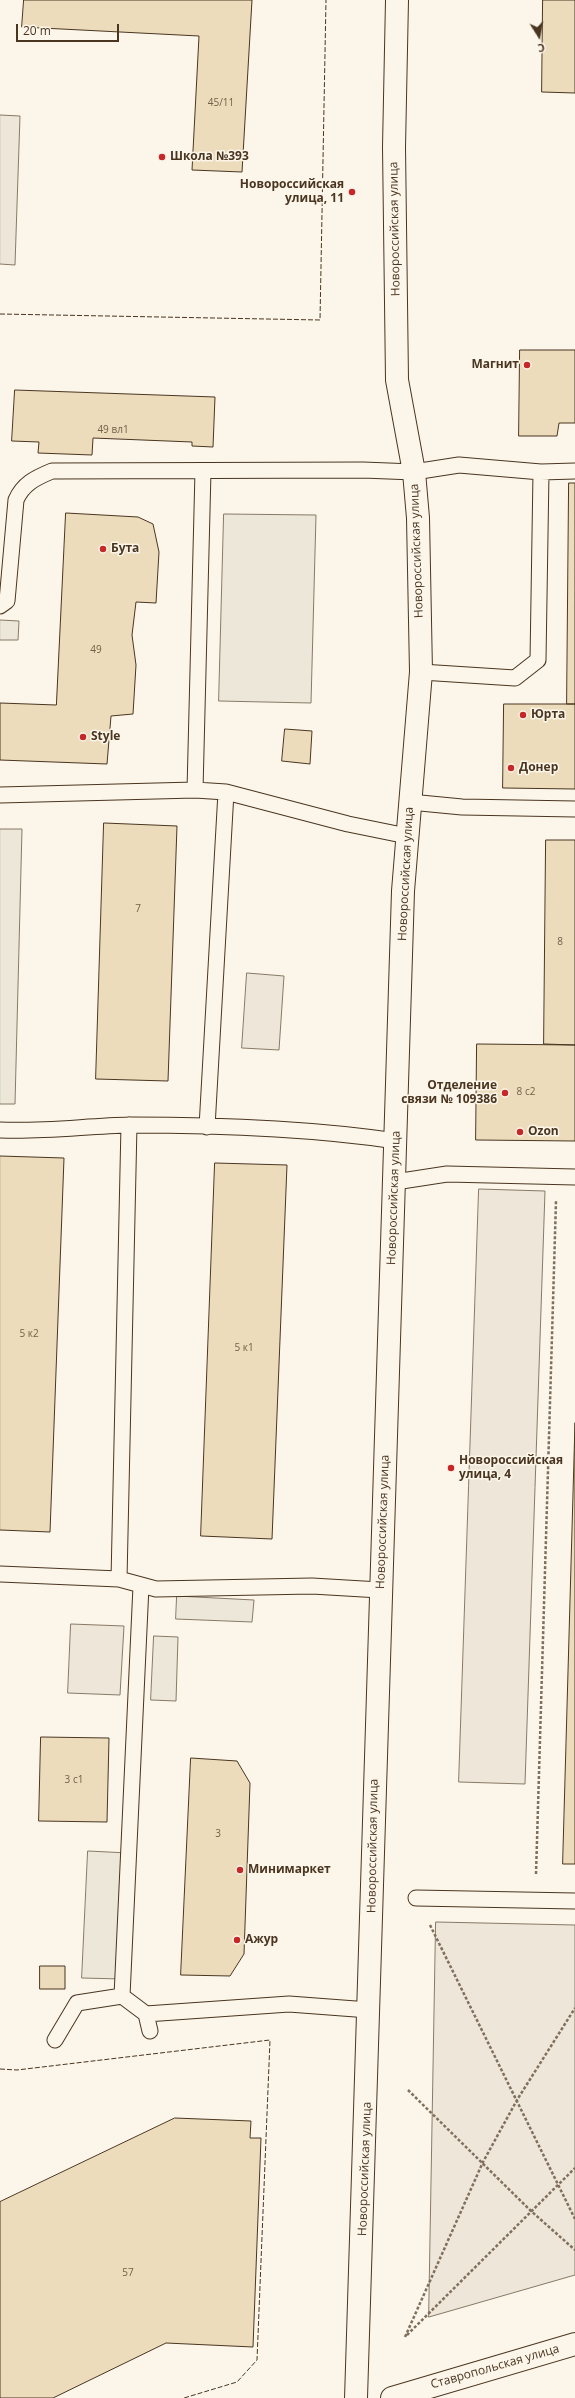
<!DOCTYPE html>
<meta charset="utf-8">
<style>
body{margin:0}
#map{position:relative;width:575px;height:2398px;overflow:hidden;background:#fbf6e9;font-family:"Open Sans",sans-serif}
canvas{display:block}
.north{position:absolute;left:519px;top:16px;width:40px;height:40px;-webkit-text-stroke:3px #fbf6e9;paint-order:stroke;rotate:169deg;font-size:11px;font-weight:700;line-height:16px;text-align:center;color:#4a3520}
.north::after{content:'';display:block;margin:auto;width:14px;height:18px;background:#4a3520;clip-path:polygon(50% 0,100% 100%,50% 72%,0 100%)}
.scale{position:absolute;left:16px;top:24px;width:103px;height:18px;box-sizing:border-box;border:2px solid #4a3520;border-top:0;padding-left:5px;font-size:12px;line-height:14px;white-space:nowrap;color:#4a3520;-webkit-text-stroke:3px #fbf6e9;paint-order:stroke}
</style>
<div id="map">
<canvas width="575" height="2398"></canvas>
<div class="north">С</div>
<div class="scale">20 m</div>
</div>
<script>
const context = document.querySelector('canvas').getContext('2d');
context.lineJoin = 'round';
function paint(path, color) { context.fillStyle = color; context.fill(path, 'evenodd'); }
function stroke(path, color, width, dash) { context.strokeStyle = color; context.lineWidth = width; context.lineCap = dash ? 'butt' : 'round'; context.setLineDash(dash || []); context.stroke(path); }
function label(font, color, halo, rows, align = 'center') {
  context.font = font + ' "Open Sans",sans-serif'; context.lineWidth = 3; context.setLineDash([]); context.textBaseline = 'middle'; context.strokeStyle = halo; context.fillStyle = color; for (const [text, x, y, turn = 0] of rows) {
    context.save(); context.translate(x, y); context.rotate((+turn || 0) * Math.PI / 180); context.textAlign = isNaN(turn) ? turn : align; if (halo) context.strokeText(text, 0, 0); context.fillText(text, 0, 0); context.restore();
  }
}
const green = new Path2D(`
 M0,115L20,116L15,265L0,264Z
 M247,973L284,976L279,1050L242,1048Z
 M479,1189L545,1191L525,1784L459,1782Z
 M71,1624L124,1626L120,1695L68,1693Z
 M436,1922L575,1925V2275L429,2317Z`);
paint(green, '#ede6d9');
stroke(green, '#887966', 1);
const parking = new Path2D(`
 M224,514L316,515L311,703L219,701Z
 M0,620L19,621L18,640H0Z
 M0,829H22L15,1104H0Z
 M177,1596L254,1600L252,1622L176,1619Z
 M154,1636L178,1637L176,1701L151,1700Z
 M88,1851L128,1853L121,1979L82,1978Z`);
paint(parking, '#ede7d9');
stroke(parking, '#887966', 1);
const building = new Path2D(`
 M24,0H252L242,172L192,170L199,36L22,27Z
 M543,0H575V93L542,92Z
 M520,350H575V423H559L557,436H519Z
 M15,390L215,397L213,447L192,446V442L93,438L92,455L38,453L39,442L12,441Z
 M569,483H575V704H567Z
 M66,513L138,517L153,524L159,552L156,603L136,602L132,635L136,665L133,714L111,716L107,764L0,760V703L56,705Z
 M504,704H575V789L503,788Z
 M285,729L312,731L310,764L282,761Z
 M104,823L177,826L168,1081L96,1079Z
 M546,840H575V1045L544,1044Z
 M477,1044L575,1045V1141L476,1140Z
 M0,1156L64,1158L50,1532L0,1530Z
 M215,1163L287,1165L272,1539L201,1536Z
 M575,1423V1864H563Z
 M41,1737L109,1738L107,1822L39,1821Z
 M191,1758L237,1761L250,1783L244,1954L230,1976L181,1975Z
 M40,1966H65V1989H40Z
 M175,2118L251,2121L250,2138H261L253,2347L166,2343L53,2398H0V2202Z`);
paint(building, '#ecdcbc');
stroke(building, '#4a3520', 1);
const lane = new Path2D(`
 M0,606L7,601L16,500C23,484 35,478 52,471L363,470L414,472L459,465L541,472L575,471
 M421,672L515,678L538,660L541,472
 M195,790L203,471
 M0,795L195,790L226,792L348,824L407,836
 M410,802L462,807L575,809
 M207,1127L226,792
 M0,1130C43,1132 87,1126 130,1125C218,1125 309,1128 396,1141
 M395,1182L447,1174L575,1177
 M0,1574L119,1579L156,1589L312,1586L380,1590
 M119,1579L129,1125
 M416,1898L575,1901
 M122,1996L141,1586
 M146,2014L289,2004L369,2010
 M55,2040L77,2003L122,1996L146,2014L150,2031`);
const secondary = new Path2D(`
 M356,2398L403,891L421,672L418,518L414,472L397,380L394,147L397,0
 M392,2398L575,2344`);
stroke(lane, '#4a3520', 17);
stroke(secondary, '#4a3520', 24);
stroke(new Path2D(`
 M536,1874L556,1201
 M430,1925L575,2219
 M408,2090L531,2211L575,2250
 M407,2335L575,2168
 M405,2337L483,2162L517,2100L575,2008`), '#7f6f5c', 2.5, [3, 2]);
stroke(lane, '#fbf6e9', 15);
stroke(secondary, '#fbf6e9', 22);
stroke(new Path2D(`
 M0,314L320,320L326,0
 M0,2069L17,2070L270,2040L257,2360L237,2382L184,2398`), '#4a3520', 1, [5, 2]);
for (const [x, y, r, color] of [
 [162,157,4,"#c62828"],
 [352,192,4,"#c62828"],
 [527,365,4,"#c62828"],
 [103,549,4,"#c62828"],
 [523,715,4,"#c62828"],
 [83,737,4,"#c62828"],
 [511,768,4,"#c62828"],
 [505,1093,4,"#c62828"],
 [520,1132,4,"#c62828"],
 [451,1468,4,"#c62828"],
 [240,1870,4,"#c62828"],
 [237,1940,4,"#c62828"]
]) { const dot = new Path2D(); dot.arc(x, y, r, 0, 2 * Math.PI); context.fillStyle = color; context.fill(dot); stroke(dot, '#fbf6e9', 1.5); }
label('10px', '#725f47', null, [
 ["45/11",221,103],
 ["49 вл1",113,430],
 ["49",96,650],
 ["7",138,909],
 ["8",560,942],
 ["8 с2",526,1092],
 ["5 к2",29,1334],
 ["5 к1",244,1348],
 ["3 с1",74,1780],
 ["3",218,1834],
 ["57",128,2273]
]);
label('bold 12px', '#4a3520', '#fbf6e9', [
 ["Школа №393",170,157],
 ["Новороссийская",344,185,"right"],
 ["улица, 11",344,199,"right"],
 ["Магнит",519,365,"right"],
 ["Бута",111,549],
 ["Юрта",531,715],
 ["Style",91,737],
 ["Донер",519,768],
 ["Отделение",497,1086,"right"],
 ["связи № 109386",497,1100,"right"],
 ["Ozon",528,1132],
 ["Новороссийская",459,1461],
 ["улица, 4",459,1475],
 ["Минимаркет",248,1870],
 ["Ажур",245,1940]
], 'left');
label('12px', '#4a3520', '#fbf6e9', [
 ["Новороссийская улица",395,229,-91],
 ["Новороссийская улица",417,551,-92],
 ["Новороссийская улица",406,874,-87],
 ["Новороссийская улица",394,1198,-88],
 ["Новороссийская улица",383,1522,-88],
 ["Новороссийская улица",373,1846,-89],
 ["Новороссийская улица",365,2169,-88],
 ["Ставропольская улица",495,2367,-16]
]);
</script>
